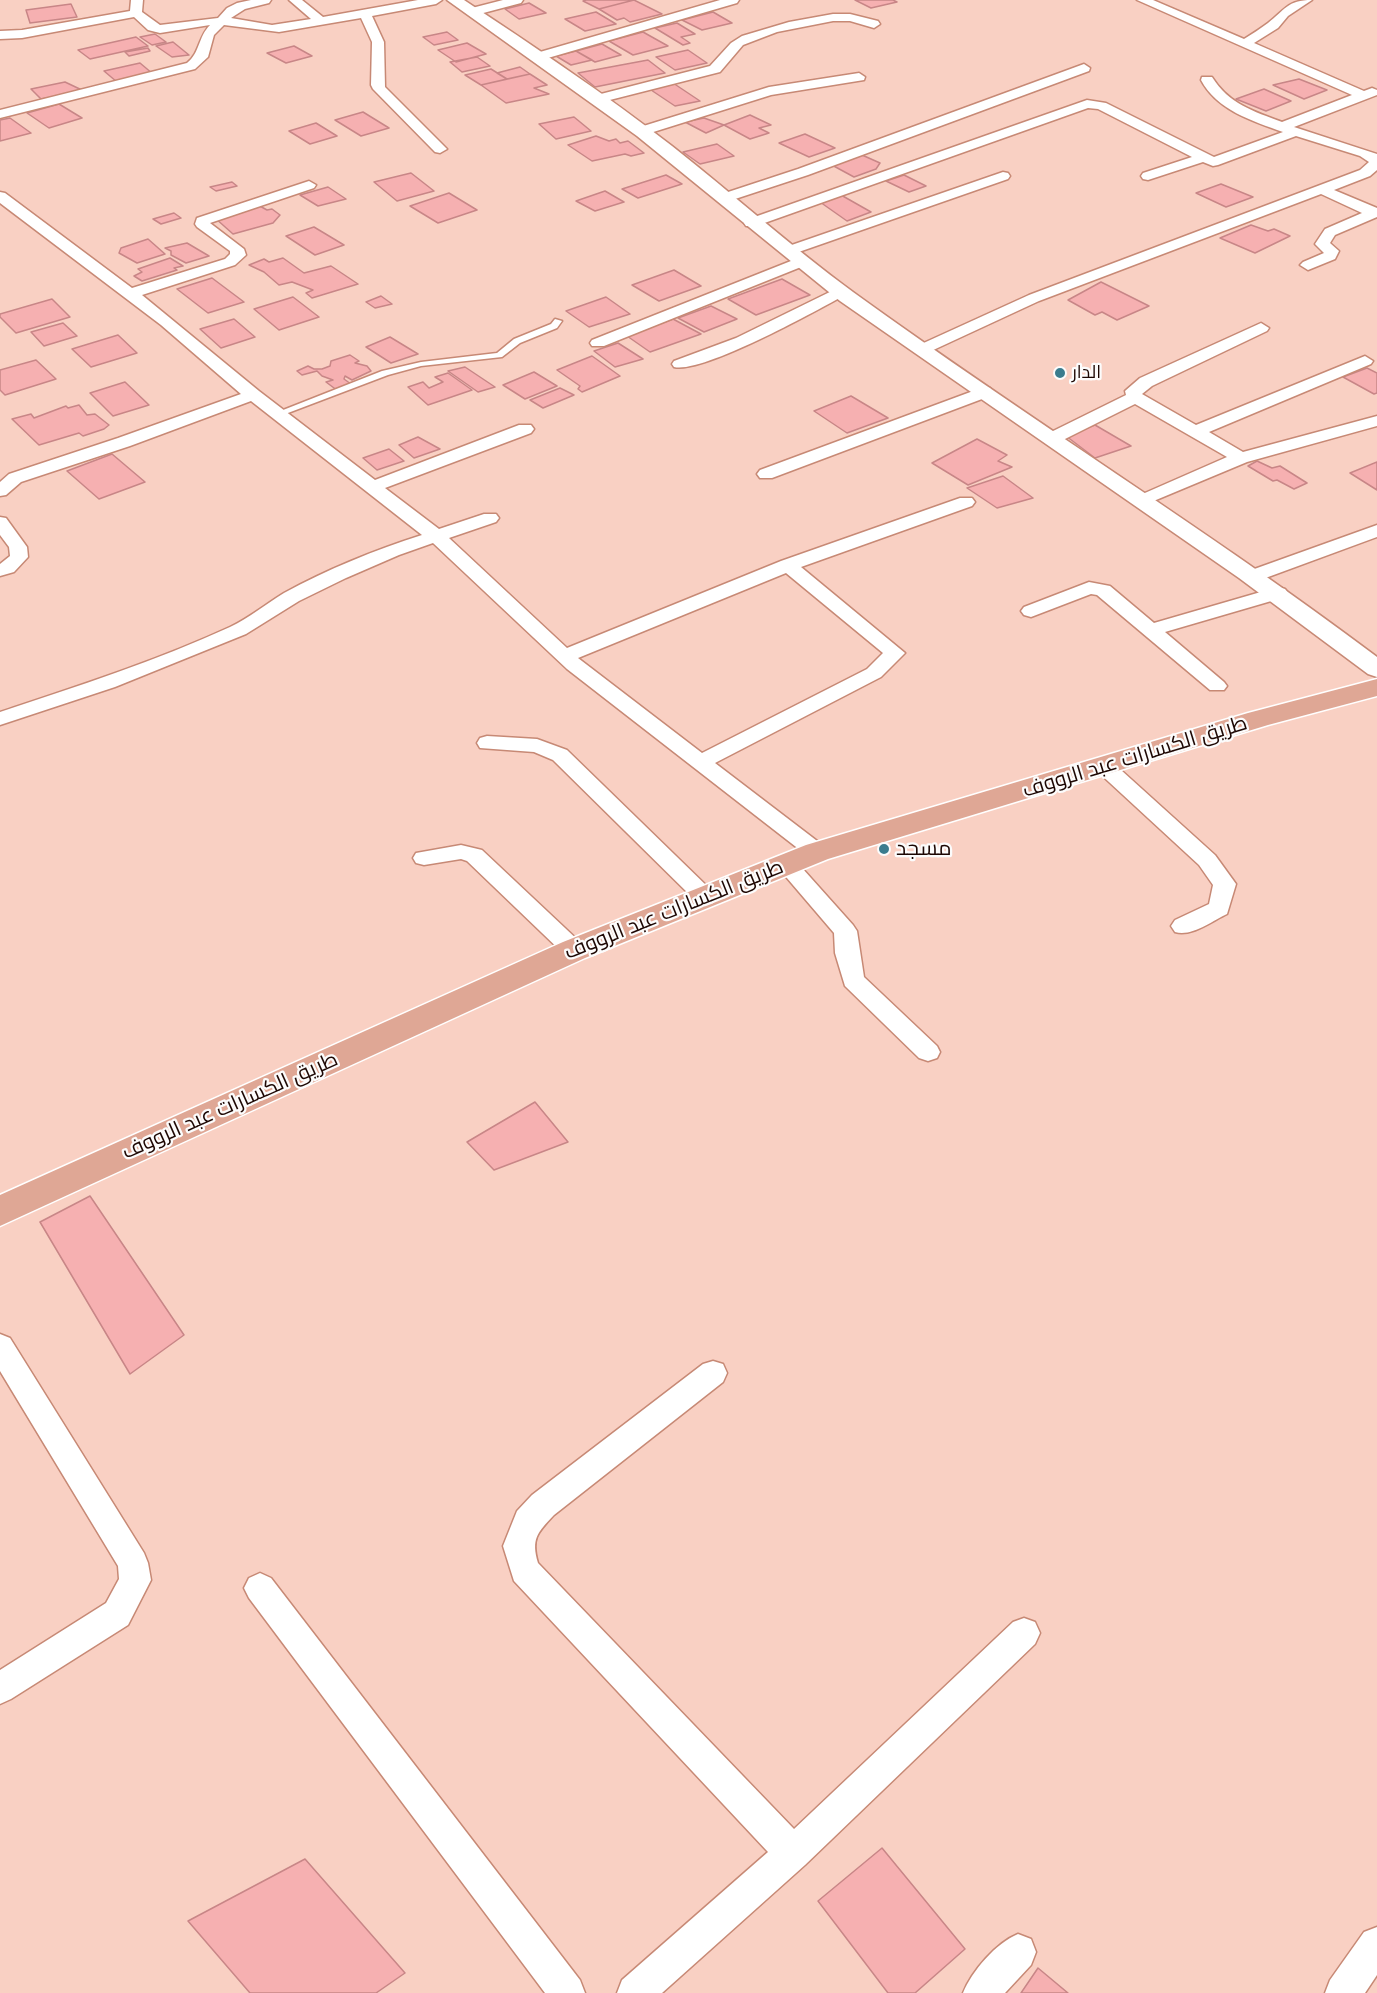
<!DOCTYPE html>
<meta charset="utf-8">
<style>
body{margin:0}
canvas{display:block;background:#f9d0c3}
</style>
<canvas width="1377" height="1993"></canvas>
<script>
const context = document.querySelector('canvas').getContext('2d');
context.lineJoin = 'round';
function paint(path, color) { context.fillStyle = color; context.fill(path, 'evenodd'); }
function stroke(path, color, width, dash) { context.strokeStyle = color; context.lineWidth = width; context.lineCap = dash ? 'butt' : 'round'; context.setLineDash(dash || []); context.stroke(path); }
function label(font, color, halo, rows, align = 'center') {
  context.font = font + ' "Open Sans",Cairo,sans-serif'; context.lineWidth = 4.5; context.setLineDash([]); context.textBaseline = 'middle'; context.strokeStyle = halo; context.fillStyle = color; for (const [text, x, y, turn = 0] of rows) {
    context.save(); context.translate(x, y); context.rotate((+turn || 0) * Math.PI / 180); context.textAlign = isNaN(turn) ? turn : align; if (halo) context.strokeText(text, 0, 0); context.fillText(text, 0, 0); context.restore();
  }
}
const building = new Path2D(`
 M586,0H634L599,9L583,1Z
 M634,0L662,14L630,22L624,18L617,20L599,9Z
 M855,0H893L897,2L871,8Z
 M529,3L546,13L519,19L505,9Z
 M71,4L77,17L30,23L26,10Z
 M596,12L616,24L585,31L565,19Z
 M713,12L732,23L702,30L682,20Z
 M677,23L695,34L681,37L690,43L683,45L655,28Z
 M447,32L458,40L434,45L423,37Z
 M643,32L668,46L633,55L609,41Z
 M155,34L166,42L152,45L140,37Z
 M136,37L148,46L90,59L78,50Z
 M173,42L189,55L172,57L156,46Z
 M467,43L486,54L456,62L438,50Z
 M602,44L621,55L595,62L576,51Z
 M294,46L312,56L286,63L267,53Z
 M148,48L150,51L129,56L125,52Z
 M688,50L707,63L675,70L656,57Z
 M576,51L592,60L571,65L556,56Z
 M477,57L490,66L462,72L450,62Z
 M648,60L665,73L595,87L578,73Z
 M140,63L153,74L117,82L104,71Z
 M520,67L530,74L507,79L497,73Z
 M491,69L507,79L481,85L465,75Z
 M530,74L547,85L534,88L549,94L506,103L481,85Z
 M1299,79L1327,90L1304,99L1273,85Z
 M65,82L84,91L41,99L31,89Z
 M673,83L700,101L675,106L648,88Z
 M1264,89L1291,101L1266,111L1236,99Z
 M59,104L82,118L49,128L27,113Z
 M363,112L389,128L361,136L335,120Z
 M750,115L771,125L759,128L769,133L750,139L724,125Z
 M574,117L591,131L556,139L539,124Z
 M10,118L31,133L0,141V120Z
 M704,118L724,125L706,133L685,122Z
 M316,123L337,136L310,144L289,131Z
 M805,134L835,148L809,157L779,143Z
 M596,136L609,141L616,139L620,143L628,141L644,153L631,156L625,154L592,161L568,145Z
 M717,144L734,156L700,164L683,152Z
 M862,155L880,163L876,169L854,177L830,164Z
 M411,173L434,191L397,201L374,182Z
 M666,175L682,184L638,198L622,189Z
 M904,175L926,186L909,192L886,181Z
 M232,182L237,186L216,191L210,187Z
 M1221,184L1253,197L1226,207L1196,193Z
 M328,187L346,199L318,206L300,195Z
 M605,191L624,202L595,211L576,201Z
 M449,193L477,210L438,223L410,206Z
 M841,195L871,212L847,221L820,202Z
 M258,205L267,210L272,209L280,215L273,223L233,234L215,218Z
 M174,213L181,218L161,224L153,219Z
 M1251,225L1268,231L1274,229L1290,236L1255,253L1220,238Z
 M314,227L344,245L315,255L286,236Z
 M148,239L165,254L137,263L119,253L121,248Z
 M187,243L209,256L186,263L171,255V251L165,248Z
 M170,258L183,266L174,268L177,270L142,281L134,276L142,272L138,269Z
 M283,258L304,273L331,266L358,284L312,298L306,293L313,290L292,282L279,285L264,272L249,265L264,259L269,262Z
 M674,270L701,286L659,301L632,285Z
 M212,278L244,302L208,313L177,289Z
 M782,279L810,295L756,315L728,299Z
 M1101,282L1149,306L1117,320L1102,312L1095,315L1068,300Z
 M381,296L392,304L375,308L366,302Z
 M293,297L319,317L279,330L254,309Z
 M606,297L630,314L589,327L566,311Z
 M52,299L70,317L16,333L0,317V314Z
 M711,306L737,319L704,332L678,318Z
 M234,319L255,337L221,348L200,329Z
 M673,319L701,334L650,352L627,336Z
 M63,323L77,336L44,346L31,332Z
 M118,335L137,353L91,367L72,349Z
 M390,337L418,354L391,363L366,347Z
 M618,343L643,359L615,367L594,351Z
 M350,355L359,361L355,363L367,366L371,371L352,380L345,376L344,379L351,384L338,391L326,382L333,380L322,376L317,371L302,375L297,371L308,366L314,369H322L330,366L331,361Z
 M592,356L620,376L582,392L578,389L580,386L557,370Z
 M36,360L56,379L5,395L0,390V370Z
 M465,367L495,387L478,392L448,371Z
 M1367,368L1377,373V393L1374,394L1343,377Z
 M534,372L557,386L525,399L503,385Z
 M448,373L472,390L428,405L408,387L423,382L429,388L443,382L435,377Z
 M125,382L149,405L113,416L90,393Z
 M560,388L574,395L543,408L530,400Z
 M851,396L888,418L847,433L814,411Z
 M79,405L87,415L95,414L109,425L104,429L83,436L79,433L39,445L12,419L31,414L34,418L66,406L68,408Z
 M1095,425L1131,446L1095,458L1066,436Z
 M418,437L440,449L414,458L399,445Z
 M977,439L1007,455L998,461L1012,467L968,485L932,463Z
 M389,449L404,461L377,470L363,458Z
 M112,454L145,482L99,499L67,471Z
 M1257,461L1272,468L1280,466L1307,483L1294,489L1277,480L1273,481L1248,466Z
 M1377,462V490L1350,473Z
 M1003,476L1033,498L997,508L967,488Z
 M535,1102L568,1142L494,1170L467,1142Z
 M90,1196L184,1335L130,1374L40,1222Z
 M882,1848L965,1949L915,1993H888L818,1901Z
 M305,1859L405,1973L376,1993H250L188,1921Z
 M1038,1968L1068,1993H1021Z`);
paint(building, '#f6b0b1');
stroke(building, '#c88687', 1.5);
const service = new Path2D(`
 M555,319L562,321L557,328L520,343L502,357L421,366L388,375L280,416L273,414L382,371L421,362L497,353L514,339L551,324Z`);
const minor = new Path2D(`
 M131,0H143L142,12L160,25L218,18L227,8L237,3L251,0H271L269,3L245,9L231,18L272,25L311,19L289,0H302L323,17L418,0H442L436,4L372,16L384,42L385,87L447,149L440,153L435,152L373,89L371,85L372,42L361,18L279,32L224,25L214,35L208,57L195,69L0,118V110L187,63C200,53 198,37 210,25L160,33L148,30L134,17L22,38L0,39V31L22,30L130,11Z
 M503,0H523L521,3L472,16L466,12L468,9Z
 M720,0H739L737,3L541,60H533L531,57L533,54Z
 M1137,0H1153L1244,39C1252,34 1260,29 1268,23C1285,10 1287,0 1312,0L1288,16L1278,28L1254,43L1364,91L1372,88L1377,90V95L1294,127L1377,154V170L1370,176L1334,190L1377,208V217L1335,235L1330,243L1339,251L1335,259L1308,270L1300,265L1303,262L1324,253L1315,244L1325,229L1362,213L1321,194L1039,301L929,352H917L915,349L917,346L1029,295L1360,170L1369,162L1360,156L1296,136L1218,165L1213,166L1203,162L1148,180L1143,179L1141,176L1143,173L1192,157L1098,109L1088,108L756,226H746L744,223L746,220L1087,100L1106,103L1214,157L1283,132C1252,121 1217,110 1201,80L1202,77H1212C1229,104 1253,111 1282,122L1352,95Z
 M833,14H850L878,21L880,24L874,28L850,21H833L777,32L743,45L720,72L598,103L591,99L593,96L710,66L731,43L742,36L789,22Z
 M1084,64L1090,68L1089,71L808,175L729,201H719L717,198L719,195L798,169Z
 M859,73L865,77L864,80L771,95L647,134L642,135L635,131L637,128L769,87Z
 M1003,172L1008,173L1010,176L1008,179L793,254L788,255L781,251L783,248Z
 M309,181L316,185L314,188L210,223L244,249L246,255L235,265L142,295L259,391L375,480L519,425H531L534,429L531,433L385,488L439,529L484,514H496L499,518L496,522L449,538L567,648L781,561L960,498H972L975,502L972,506L801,567L905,653L881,677L715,763L825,847L828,852L825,857L817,859L809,857L567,669L433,543L399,555L346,578L299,601L246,634L115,687L0,725V712C78,686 156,661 230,627C249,618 266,604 284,593C328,569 375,550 422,535L251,401L130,446L21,482L6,495L0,496V482L9,474L118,438L241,394L161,325L0,203V192L5,193L132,288L225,259L230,254V251L197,227L195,224L197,218ZM786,573L883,653L867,669L702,753L578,658Z
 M801,257L809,262L806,265L604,346H592L590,343L592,340Z
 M840,287L845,289L848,292L845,295C816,311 702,374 674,367L672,364L674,361L736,338Z
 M1261,323L1269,328L1267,331L1152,386L1142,394L1196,425L1365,356L1373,361L1371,364L1209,432L1243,452L1377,416V426L1247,462L1144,505L1138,504L1135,500L1138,496L1227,457L1135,404L1059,442H1047L1044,438L1047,434L1126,395L1125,391L1140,378Z
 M984,387L990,388L992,392L990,396L772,478H760L757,474L760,470Z
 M0,517L6,518L27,547L28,557L14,572L0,576V564L10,556L9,547L0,535Z
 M1377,525V537L1260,580H1246L1244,576L1246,572Z
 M1089,582L1110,586L1154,623L1278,587L1285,589L1288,593L1285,597L1165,632L1224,682L1227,686L1224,690H1210L1097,595L1091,594L1031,617L1024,615L1021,611L1024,607Z
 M487,736L537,739L567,750L712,891L715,896L712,901L704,904L696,901L553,760L534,752L480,748L477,743L480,738Z
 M1104,759L1111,761L1215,855L1236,884L1227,914C1212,921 1192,937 1175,932L1171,926L1175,920L1209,904L1213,885L1199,865L1097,771L1093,766L1097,761Z
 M461,845L482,850L582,944L586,950L582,956L574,958L566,956L467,861L461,859L424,865L416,863L413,858L416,853Z
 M786,856L794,859L853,925L857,931L864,977L937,1046L940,1052L937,1058L928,1061L919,1058L845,986L835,953L834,933L775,864L778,859Z
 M0,1334L10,1338L144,1553L148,1563L151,1580L128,1625L11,1699L0,1704V1670L106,1603L119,1579L118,1566L0,1371Z
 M713,1361L723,1364L727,1373L723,1382L554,1515C537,1533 531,1539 538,1563L794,1829L1013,1622L1024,1618L1035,1622L1040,1633L1035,1644L805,1865L662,1993H617L622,1980L768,1852L514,1581L503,1546L517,1511L532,1495L703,1364Z
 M260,1573L271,1578L580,1980L585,1993H545L249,1598L244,1588L249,1578Z
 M1377,1927V1975L1365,1993H1325L1330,1980L1364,1932Z
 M1018,1934L1031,1939L1036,1952L1031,1965L1005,1993H963C972,1971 996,1943 1018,1934Z`);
const tertiary = new Path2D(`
 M447,0H464C535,47 605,94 672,146C733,194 790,246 853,292C1025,417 1207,529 1377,657V677L1368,674L1239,578L840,301L637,136Z`);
const primary = new Path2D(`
 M1377,679V696L1268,725L828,859L585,958L0,1226V1195L563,942L806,845L1248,713Z`);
stroke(service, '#c78975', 3);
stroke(minor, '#c78975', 3);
stroke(tertiary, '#c78975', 3);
stroke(primary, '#fff', 3);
paint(service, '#fff');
paint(minor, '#fff');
paint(tertiary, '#fff');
paint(primary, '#dfa795');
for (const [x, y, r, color] of [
 [1060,373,6,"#3b7c8e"],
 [884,849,6,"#3b7c8e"]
]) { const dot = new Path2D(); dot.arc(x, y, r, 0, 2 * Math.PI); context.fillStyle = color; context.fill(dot); stroke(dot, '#fcfcfc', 2); }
label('18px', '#1d0703', '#fcfcfc', [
 ["الدار",1072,373]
], 'left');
label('21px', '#1d0703', '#fcfcfc', [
 ["طريق الكسارات عبد الرووف",1135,757,-17],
 ["طريق الكسارات عبد الرووف",674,910,-22],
 ["طريق الكسارات عبد الرووف",230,1106,-24]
]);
label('21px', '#1d0703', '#fcfcfc', [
 ["مسجد",896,849]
], 'left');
</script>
